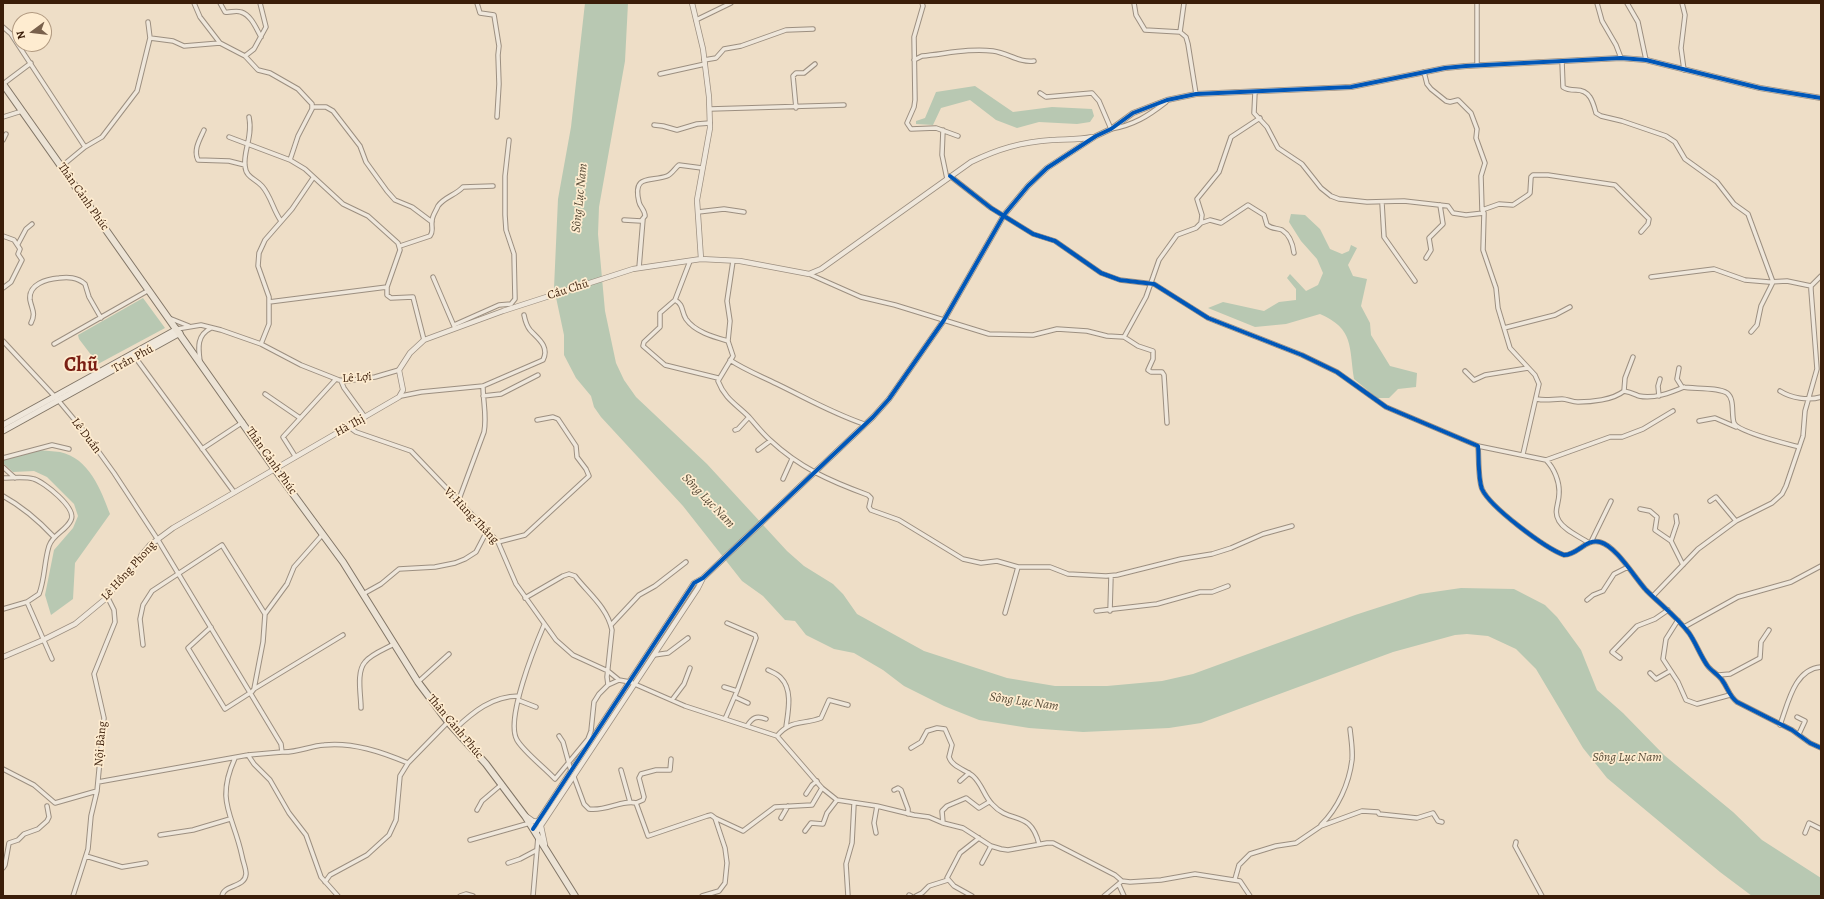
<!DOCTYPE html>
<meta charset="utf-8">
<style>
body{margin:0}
#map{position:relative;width:1824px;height:899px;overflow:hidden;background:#eedec7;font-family:Alegreya,serif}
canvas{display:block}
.frame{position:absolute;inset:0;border:4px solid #3a1d09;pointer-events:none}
.north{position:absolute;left:12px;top:12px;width:40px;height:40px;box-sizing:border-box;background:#feecd0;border:1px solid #b09980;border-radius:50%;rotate:255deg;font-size:11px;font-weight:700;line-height:16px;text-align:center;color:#3a1d09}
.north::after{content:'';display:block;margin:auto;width:14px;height:18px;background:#79614c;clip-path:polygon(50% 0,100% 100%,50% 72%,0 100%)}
</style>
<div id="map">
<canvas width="1824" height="899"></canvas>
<div class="frame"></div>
<div class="north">N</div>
</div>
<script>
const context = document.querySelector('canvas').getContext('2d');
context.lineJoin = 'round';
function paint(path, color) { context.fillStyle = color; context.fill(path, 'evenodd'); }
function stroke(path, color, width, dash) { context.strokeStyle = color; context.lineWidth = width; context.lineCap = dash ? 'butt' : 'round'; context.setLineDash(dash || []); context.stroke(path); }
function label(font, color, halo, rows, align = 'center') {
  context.font = font + ' Alegreya,serif'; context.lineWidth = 3.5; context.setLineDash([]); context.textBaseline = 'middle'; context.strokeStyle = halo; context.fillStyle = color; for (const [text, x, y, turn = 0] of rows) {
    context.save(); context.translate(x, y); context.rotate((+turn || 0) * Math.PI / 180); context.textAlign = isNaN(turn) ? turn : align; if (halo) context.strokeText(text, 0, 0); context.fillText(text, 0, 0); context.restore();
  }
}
paint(new Path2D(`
 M585,3H628L625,61L599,207L598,234L605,311L616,363L624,380L636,397L707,464L787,551L804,566L833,584L843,594L857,614L924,651L1007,678L1055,686H1107L1162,681L1193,674L1355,615L1420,594L1461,588L1514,589L1545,605L1557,617L1581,650L1597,690L1623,713L1664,755L1733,812L1762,840L1821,878V896H1752L1720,872L1607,778L1583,748L1536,669L1516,649L1488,636L1467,634L1455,635L1393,652L1201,723L1169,728L1083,732L1029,728L979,720L944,706L904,686L883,670L854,653L834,649L806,635L795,621L785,620L763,596L742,581L683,506L601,417L594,407L591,396L576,378L564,355V335L554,288L558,199L571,127Z
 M975,86L1013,112L1052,107L1092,109L1094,116L1090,122L1077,124L1039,122L1017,128L996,120L970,100L941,108L933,125L916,124V121L925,118L936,92Z
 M1291,214L1305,215L1320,229L1330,249L1342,254L1349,251L1351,245L1357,248L1348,265L1353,276L1367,279L1361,306L1370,323L1371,335L1390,366L1417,373L1416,387L1398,389L1389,398H1377L1354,379C1349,346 1354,329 1320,314L1286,324L1255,327L1208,308L1223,302L1264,311L1279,302L1296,300V289L1287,278L1290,274L1306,291L1318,285L1323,273L1317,259L1301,241L1289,222Z
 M143,298L165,328L98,364L79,339L78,335Z
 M38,450C46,451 53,451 60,452C89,458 101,490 110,514L75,563L73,599L51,615L45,595L54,550L73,528L78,516L74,504L47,477L34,471L13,472L4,464V460Z`), '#b8c8b2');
const minor = new Path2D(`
 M194,3L200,17L220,43L245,56L258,70L270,73L298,89L312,104V109L298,136L290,160
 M220,3L225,12C230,13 235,10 241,12C251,15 256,28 261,37
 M477,3L480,13L494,15L499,46L498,55L499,84L497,117
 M922,3L923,6L914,37L915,100L914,107L907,123L911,129L936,128L958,136
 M1134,3L1136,15L1145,30L1180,32
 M1184,3L1180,32L1186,37L1188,44L1196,94
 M1477,3V65
 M1597,3L1602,21L1616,45L1621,58
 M1627,3L1638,22L1646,60
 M1682,3L1685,15L1681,48L1684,70
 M696,20L731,3
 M3,27L11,34L85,147
 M150,38L173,41L184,46L220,43
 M245,56L254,49L266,27L260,3
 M704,60L716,58L724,49L741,46L786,30L813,29
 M914,60L922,56C945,54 970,48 993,51C1008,53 1019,63 1034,61
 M1562,61L1563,87C1567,90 1571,90 1576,90C1590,90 1593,102 1596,113L1601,116L1622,121L1666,136L1675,142L1685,159L1717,182L1734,204L1748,214L1773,282L1761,306L1757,325L1751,332
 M1424,72L1427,84L1431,89L1446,101L1450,102L1458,100L1471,113L1477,129L1476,138L1485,163L1481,176L1482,210L1484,213L1483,250L1496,288L1498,308L1510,348L1535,375L1539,384L1523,454
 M660,74L705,64
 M3,84L31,63
 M1255,92L1254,113L1267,127L1278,148L1302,164L1321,188L1331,196L1339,199L1367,202L1404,201L1448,206L1453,213L1466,215L1484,213
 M1040,93L1046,97L1092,93L1099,101L1111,129C1134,125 1148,116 1166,102
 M313,107H326L333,111L360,146L366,162L387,191L395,200L412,207L432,222
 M796,108L793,76L796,73H804L815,64
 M710,109L844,105
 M3,117L22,111
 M249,117C253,137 243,151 245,166C246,178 255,178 262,186C271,196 273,210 281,221
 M654,125L663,126L677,130L697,124L710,123
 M204,130C200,139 193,150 198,160L229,161L245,165
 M943,130L942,155L947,179
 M229,137L290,160L305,169L343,204L368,216L398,243L400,250L387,287V295L391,298L413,297L424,340
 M3,140L6,134
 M62,166L85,147L102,137L137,91L150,38L148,22
 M950,176L991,208L1033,234L1055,241L1101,273L1120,280L1154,284L1208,318L1302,355L1337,372L1386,407L1478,446C1479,457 1478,479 1482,489C1490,507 1545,548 1564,555C1578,555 1586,538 1600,542C1616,546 1635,578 1646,590C1661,605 1677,617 1689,633C1696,643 1700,655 1707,665C1711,671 1718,674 1722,680C1728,688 1729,696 1737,702L1792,730L1810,743L1821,748
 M1382,203L1384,237L1415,281
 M1482,210L1499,204L1513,205L1528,195L1530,193L1531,177L1533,175H1548L1615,185L1649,219L1648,224L1641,232
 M698,212L724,209L744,212
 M624,220L641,221L645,216C645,210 640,207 639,202C632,173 652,182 667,176C672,174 675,168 679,165L702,168
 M1201,223L1210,220L1221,223L1248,205L1264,215L1267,225C1272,229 1277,228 1282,230C1290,235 1293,245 1294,253
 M3,236L14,240L20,249L18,254L22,260L11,282L3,288
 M18,244L26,229L32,224
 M400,246L430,236C434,231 431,227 432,221C432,216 436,211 438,206C444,197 456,195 463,187L493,186
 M1426,258L1431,250L1429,238L1443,224L1440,205
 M690,261L675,300L660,313V327L644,342L643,346L665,365L718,378
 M733,261L727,301L730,321L728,341L733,356L718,381C725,399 736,404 749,417C756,425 762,433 770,440C800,468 830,481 868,495L871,498L869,507L871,510L899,520L963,559L981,563L997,561L1018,567H1050L1068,574L1106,576L1117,575L1181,559L1212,554L1231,548L1263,534L1292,526
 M639,268L643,219
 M809,274L861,297L895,305L989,334L1033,335L1057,329L1087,331L1107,336L1124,337L1138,346L1153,351V359L1148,370L1151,372H1162L1164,375L1167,423
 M433,277L454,326
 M1651,277L1714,269L1745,280L1769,282L1787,281L1811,286
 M675,300C684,305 681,311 686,319C695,332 714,337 728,341
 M269,302L387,287
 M169,318L189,326
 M31,323C36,313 32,310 30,300C28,284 47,279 59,278C68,277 77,277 85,284L89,297L101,318
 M454,325L499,305L511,304L515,299L514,254L506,230L505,215V176L509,140
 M1504,328L1555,315L1570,307
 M177,329L201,325L221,330L261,344L301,365L339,380L346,381L375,377L399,370
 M1124,337L1146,297L1159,260L1177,235L1196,228L1201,223L1202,215L1197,199L1219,172L1231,137L1260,118
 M3,341L58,400L83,430L114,473L158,540L281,744L282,752L248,755L98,782
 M54,344L149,290
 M261,344L269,324V297L258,266L259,253L265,240L292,209L313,178
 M135,357L234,492
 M730,360C745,370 761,376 777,384C808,399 832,413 864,424
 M200,361C198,347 197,335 211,328
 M1679,368L1677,379L1682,387C1694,389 1718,387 1727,393C1735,399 1731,414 1734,423C1738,432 1788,444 1799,447
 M1465,371L1474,380L1485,375L1528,368
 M341,381L344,388L365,417
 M1624,391C1630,392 1634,394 1639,396C1654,399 1670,393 1684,387
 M1780,391C1791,398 1808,401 1821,397
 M265,394L300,418
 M401,396L421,392L483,386L543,360C550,346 537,338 530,330C526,325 525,320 524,315
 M483,396L501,394L538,375
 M1659,396L1658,386L1660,379
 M1537,399C1545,401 1553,399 1562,399C1567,399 1572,402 1578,402C1591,402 1613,400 1624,391L1625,378L1633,357
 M1699,421L1715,418L1736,427
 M349,427L356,432L411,451L498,542L516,584L556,640L573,655L608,671L619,680
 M735,430L738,429L749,417
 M1478,446L1546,460C1554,468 1560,482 1559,494C1559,504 1553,511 1559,521C1565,531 1579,536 1589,543
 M202,449L243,422
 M758,450L770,441
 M295,456L283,437L336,379
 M3,458L52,445L69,449
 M1546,460L1610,437H1622L1643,429L1673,411
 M3,467L15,478
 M3,478C12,478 25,476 34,479C44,482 77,508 71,520C66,531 53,534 49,546C44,562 45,579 39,594L27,602L3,609
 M783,479L792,459
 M3,496C23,507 38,520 54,537
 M1710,501L1716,497L1736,521
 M458,502L484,432C487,416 483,402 483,386
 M1640,509L1650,511L1657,517L1655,530L1671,541L1683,565
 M1671,541L1677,523L1676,516
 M498,542L525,535L589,476L586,469L577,457L576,446L558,419L553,417L537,420
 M1591,542L1611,501
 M363,594L381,584L399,569L435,567L455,563L465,559L476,552L487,531
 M1653,596L1698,549L1736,521L1772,503L1782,494L1786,486L1803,436L1805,411L1817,369L1811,290V286L1821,276
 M525,598L563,576L569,574L575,576C588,593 607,607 612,630L607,677L608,685
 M1587,600L1593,595L1603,591L1614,574L1628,567
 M27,602L52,659
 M1096,611L1157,604L1200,592H1212L1228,586
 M1110,611L1111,576
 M1005,613L1018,567
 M1678,620L1666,639L1663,659L1678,682L1686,700L1697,704L1730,695
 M544,625C535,646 505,720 517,740C524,752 545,768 555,779L588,739L591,731L594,702L599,694L608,685L619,680L630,682L685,706L777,736L822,788L837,800L877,806L914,815L929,817L943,823L963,828L991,846L1001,849L1008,850L1047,843H1053L1115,875L1122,881L1130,882L1161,880L1195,874L1240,881L1250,896
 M611,625L639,595L655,586L686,562
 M211,627L188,648L225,709L250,693
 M1684,627L1738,597L1791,582L1821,566
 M143,645L140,619L143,605L152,591L222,545L265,614
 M654,655L668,653L688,638
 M1620,658L1612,652L1637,626L1655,619L1668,610
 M768,670C772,672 778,674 781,678C793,690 788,712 786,727
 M1650,673L1656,679L1670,671
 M1719,675L1730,674L1760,658L1761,642L1769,630
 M418,682L449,654
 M724,687L737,691
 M254,689L343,635
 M251,693L254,689L263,642L265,614L287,584L294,567L323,534
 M735,697L748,703
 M518,700L536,707
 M672,700L684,684L690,668
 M361,708C361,695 356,672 365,662C371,654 385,649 394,644
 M1797,717L1805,721L1799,734
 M725,719L737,691L756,638L755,635L727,623
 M1780,725C1788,704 1794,669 1821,667
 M747,726C752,718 756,715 766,719
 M455,729C473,712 492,696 519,696
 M559,736L563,742L571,771
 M777,736C791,719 803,725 821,718L829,700L848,705
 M911,748L921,742L927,731L937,728L945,729L952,745L949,757C952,767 966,770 973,776C982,784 984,796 992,804C1011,825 1030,809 1039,844
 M282,752C296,753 310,746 324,745C353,742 382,752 408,763
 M248,755L254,764L270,780L289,813L306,835L321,877L338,896
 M3,769L34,785L55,803L97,791
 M621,770L630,802
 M574,777L584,804L589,809C605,812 623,799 636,803L648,836L707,816L711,815L715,818L725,848L727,863L725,883L719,891L702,896
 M960,781L969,773
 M894,790L898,788L901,790L908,809V814
 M806,794L812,785L817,781
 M636,803L643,800L644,797L639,778L641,774L656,770H670L671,759
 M477,810L482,801L502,784
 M715,818L743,831L775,807L812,805L822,788
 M781,818L788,806
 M943,823L942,811L947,806L966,798L979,808L989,802
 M1321,825C1338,808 1349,784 1352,760C1353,750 1351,739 1350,729
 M805,831L811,823L823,824L827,813L837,800
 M876,833L874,823L877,806
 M1805,833L1809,823L1821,829
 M160,835L193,830L230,819
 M470,840L530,823
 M1516,842L1515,846L1542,896
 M86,856L122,867L146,863
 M508,863L520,859L537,850
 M982,863L991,846
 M3,868L5,865L9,843L18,840L24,834L38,829L47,821L49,817L47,806
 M1235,879L1239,865L1250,854L1276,846L1296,843L1321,826L1362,811L1378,812L1379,814L1417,818L1433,813L1438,821L1442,822
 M325,882L330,875L367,855L389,835L396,820L400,776L408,763L448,722
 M1119,885L1124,896
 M909,895L911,896
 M73,896L88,849L91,816L97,791L104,718L94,674L115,622L114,610L107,596
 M222,896C224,884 245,888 246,874C246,868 243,862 242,856C233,814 215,802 235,758
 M460,896L466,894L473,896
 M533,896L538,837
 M848,896L846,864L852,843L854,804
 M916,896L922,893L929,886L948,880
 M972,896L954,886L947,878L960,853L979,838
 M1104,896L1122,881`);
const tertiary = new Path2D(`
 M692,3L703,49L709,97L710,128L697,200L701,259
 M3,657L43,640L75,624L104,600L150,545L173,528L399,397L403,390L399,370L410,353L424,340L503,311L633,269L701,259L740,261L809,274L821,269L971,162C998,149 1021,142 1052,140C1065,139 1079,140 1092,137
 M526,816L533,821L539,822
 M541,826L545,845
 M533,829L694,583L703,578L873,417L889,399L944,320L1004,215L1028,186L1047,168L1096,136L1111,129L1133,113L1167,100L1196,94L1351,87L1445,68L1466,66L1621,58L1646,60L1760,88L1821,98
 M536,833L698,588L703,578`);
const secondary = new Path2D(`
 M3,425L177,329
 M3,431L180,333`);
const trunk = new Path2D(`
 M3,84L274,468L343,562L418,682L448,722L486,764L525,816L575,896`);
stroke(minor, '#9c8f80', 5.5);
stroke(tertiary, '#9c8f80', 6);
stroke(secondary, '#827667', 7);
stroke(trunk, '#827667', 8);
stroke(minor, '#efe7db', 3.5);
stroke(tertiary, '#efe7db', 4.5);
stroke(secondary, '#efe7db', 5);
stroke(trunk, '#ece3d5', 6);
stroke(new Path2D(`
 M950,176L991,208L1033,234L1055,241L1101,273L1120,280L1154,284L1208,318L1302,355L1337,372L1386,407L1478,446C1479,457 1478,479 1482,489C1490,507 1545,548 1564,555C1578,555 1586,538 1600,542C1616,546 1635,578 1646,590C1661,605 1677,617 1689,633C1696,643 1700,655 1707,665C1711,671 1718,674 1722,680C1728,688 1729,696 1737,702L1792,730L1810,743L1821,748
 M533,829L694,583L703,578L873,417L889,399L944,320L1004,215L1028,186L1047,168L1096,136L1111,129L1133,113L1167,100L1196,94L1351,87L1445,68L1466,66L1621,58L1646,60L1760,88L1821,98`), '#0057b8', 4);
label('12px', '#3a1d09', '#feecd0', [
 ["Thân Cảnh Phúc",83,197,55],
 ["Cầu Chũ",568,290,-18],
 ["Trần Phú",133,359,-29],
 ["Lê Lợi",357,378,-4],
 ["Hà Thị",350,426,-29],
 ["Lê Duẩn",86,436,53],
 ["Thân Cảnh Phúc",271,461,55],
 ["Vi Hùng Thắng",471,516,46],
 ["Lê Hồng Phong",129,571,-48],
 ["Thân Cảnh Phúc",455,727,50],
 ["Nội Bàng",101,744,-85]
]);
label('italic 13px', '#594d39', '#feecd0', [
 ["Sông Lục Nam",580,198,-84],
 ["Sông Lục Nam",708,501,46],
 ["Sông Lục Nam",1024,702,8],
 ["Sông Lục Nam",1627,758]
]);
label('bold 20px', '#7a1f14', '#feecd0', [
 ["Chũ",81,366]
]);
</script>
